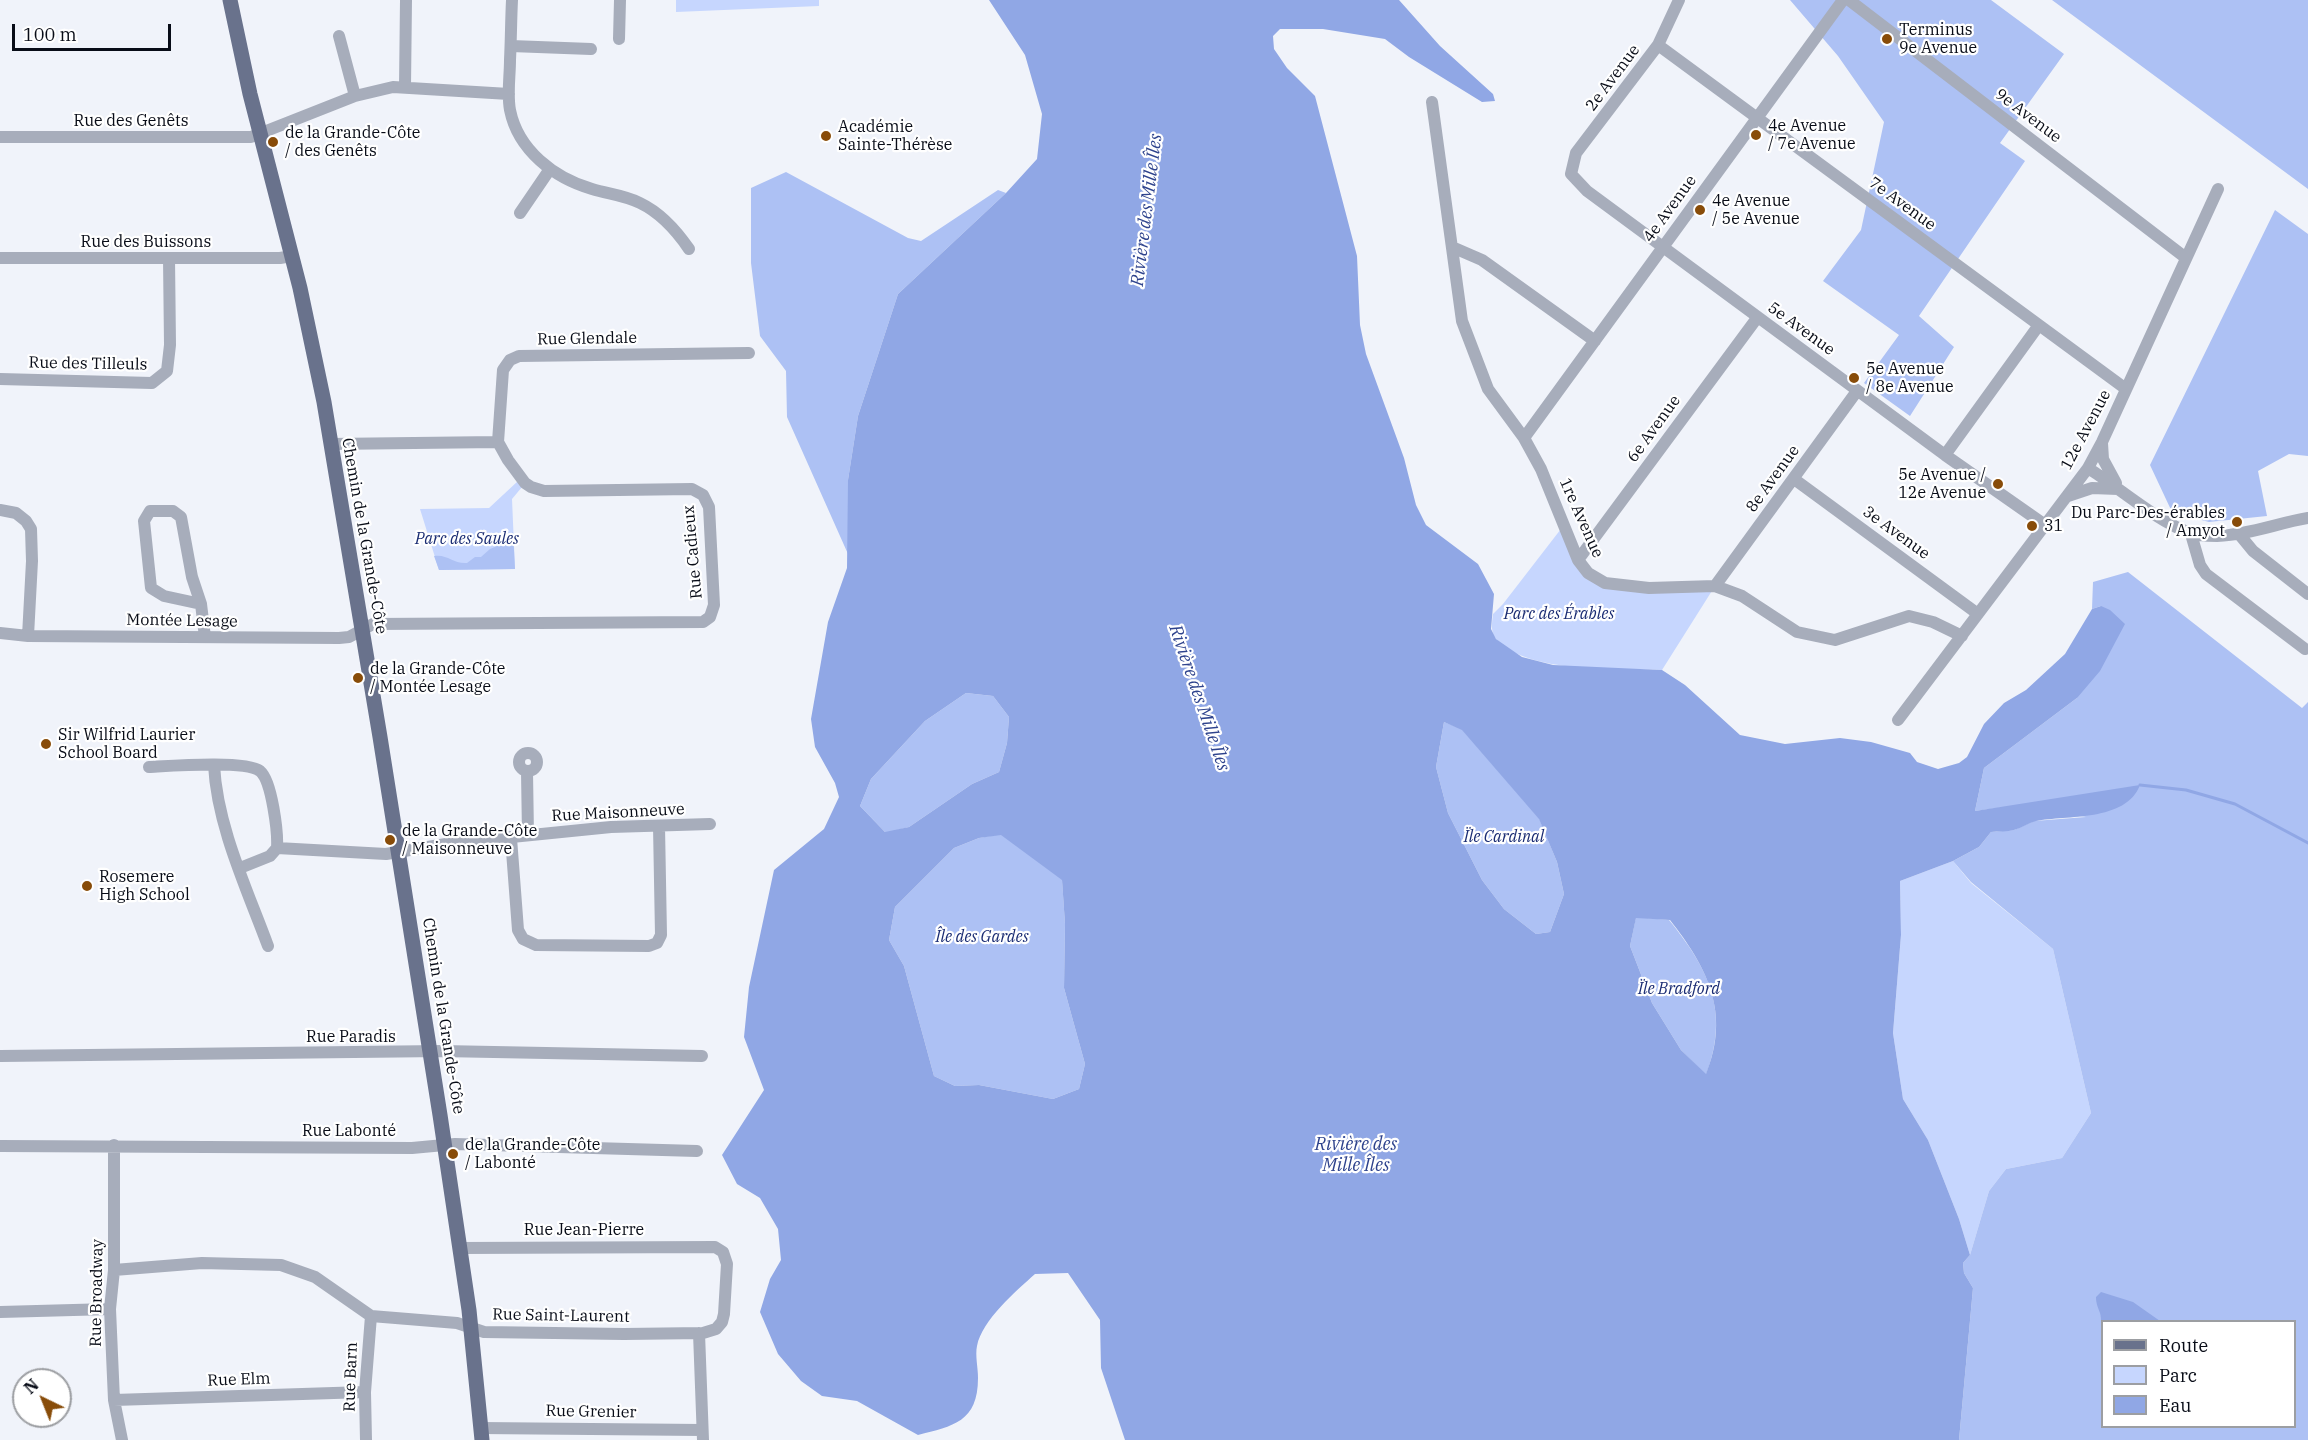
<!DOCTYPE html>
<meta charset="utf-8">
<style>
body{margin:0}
#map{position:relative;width:2308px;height:1440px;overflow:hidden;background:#f0f3fa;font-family:"IBM Plex Serif",serif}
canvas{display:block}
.legend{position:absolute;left:2101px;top:1320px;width:195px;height:108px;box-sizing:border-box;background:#fff;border:2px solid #9c9ea2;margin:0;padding:8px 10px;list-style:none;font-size:18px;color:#080c17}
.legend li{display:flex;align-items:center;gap:12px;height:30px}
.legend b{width:30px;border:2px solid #9c9ea2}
.north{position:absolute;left:12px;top:1368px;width:60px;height:60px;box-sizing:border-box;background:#fff;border:2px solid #9c9ea2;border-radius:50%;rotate:317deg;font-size:16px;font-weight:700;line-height:24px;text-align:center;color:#080c17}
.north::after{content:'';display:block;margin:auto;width:21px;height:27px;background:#884c09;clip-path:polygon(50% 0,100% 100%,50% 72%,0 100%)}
.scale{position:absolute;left:12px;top:24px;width:159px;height:27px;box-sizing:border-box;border:3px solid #080c17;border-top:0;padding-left:8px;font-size:18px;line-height:21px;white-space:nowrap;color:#080c17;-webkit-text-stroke:4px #fff;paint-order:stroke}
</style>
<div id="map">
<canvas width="2308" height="1440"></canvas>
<ul class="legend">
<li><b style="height:8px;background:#69728c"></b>Route</li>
<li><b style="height:16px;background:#c6d6fe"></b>Parc</li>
<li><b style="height:16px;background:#90a7e5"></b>Eau</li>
</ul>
<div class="north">N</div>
<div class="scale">100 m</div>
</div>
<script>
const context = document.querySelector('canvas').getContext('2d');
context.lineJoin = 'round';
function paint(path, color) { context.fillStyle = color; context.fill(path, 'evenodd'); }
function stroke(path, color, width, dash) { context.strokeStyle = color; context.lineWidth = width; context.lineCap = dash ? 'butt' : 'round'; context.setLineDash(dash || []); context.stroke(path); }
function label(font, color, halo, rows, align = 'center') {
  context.font = font + ' "IBM Plex Serif",serif'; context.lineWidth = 4.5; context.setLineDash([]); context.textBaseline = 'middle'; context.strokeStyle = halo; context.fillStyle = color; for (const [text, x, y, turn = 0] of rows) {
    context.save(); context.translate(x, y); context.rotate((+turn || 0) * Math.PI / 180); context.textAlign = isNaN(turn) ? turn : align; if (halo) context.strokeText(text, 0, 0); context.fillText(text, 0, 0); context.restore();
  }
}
paint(new Path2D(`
 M676,0H819V6L676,12Z
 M518,481L522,487L512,499L515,569L439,570L420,509L489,508Z
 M1564,525L1578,560L1605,583L1715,586L1662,670C1616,668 1530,674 1497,640C1490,633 1492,623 1493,614L1503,604Z
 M1953,861L1971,883L2053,949L2091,1113L2062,1158L2006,1169L1989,1191L1970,1255L1959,1219L1928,1140L1903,1099L1893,1033L1901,935L1900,881Z`), '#c6d6fe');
paint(new Path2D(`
 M1790,0H1991L2064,54L2000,143L2025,161L1919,316L1954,347L1910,416L1864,383L1899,335L1823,281L1861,230L1884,122L1838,56Z
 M2051,0H2308V189L2052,0Z
 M786,172L908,238L921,241L998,190L1006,193L898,294L858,416L848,480V554L787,417L786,371L760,336L751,263V188Z
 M2275,210L2308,234V456L2289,454L2258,471L2267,516L2209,522L2172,512L2150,465Z
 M513,532L515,569L439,570L434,556C448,554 453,564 467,563L475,557H481L490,549L502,544Z
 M2128,572L2302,708L2308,702V1440H1959L1973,1288L1964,1273L1963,1263L1970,1255L1989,1191L2006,1169L2062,1158L2091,1113L2053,949L1971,882L1953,861L1979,847L1991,832L2014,830L2034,821L2086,817L2013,806L1975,811L1984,768L2077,698L2101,606L2092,609L2093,582ZM2102,1322H2294V1426H2102Z
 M966,693L993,696L1009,717L1007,743L999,772L972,784L909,827L886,833L860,806L871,779L925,721Z
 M1444,722L1462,729L1539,818L1557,862L1564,894L1550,932L1536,934L1504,909L1482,880L1448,813L1436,767Z
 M1001,834L1062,879L1065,924L1064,988L1085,1064L1079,1089L1053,1099L979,1085L955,1086L934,1076L904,966L889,940L895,907L954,848L979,838Z
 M1636,917L1669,920C1709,969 1730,1012 1706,1075L1681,1050L1652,1003L1630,946Z`), '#adc1f4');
paint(new Path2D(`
 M989,0H1399L1440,46L1493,94L1495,101L1482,102L1409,57L1385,39L1323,29H1280L1273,36L1274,49L1287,68L1315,96L1357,256L1360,325L1366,354L1404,458L1416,505L1426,525L1478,564L1494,594L1491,629L1496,639L1522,657L1553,665L1662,670L1685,685L1740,735L1785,744L1840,738L1871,742L1910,753L1917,762L1938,769L1959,763L1967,757L1984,724L2004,703L2026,690L2065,654L2092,609L2101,606L2110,610L2125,624L2100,671L2077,698L1984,768L1975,811L2140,785C2126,822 2066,815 2036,821C2028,823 2022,828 2014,830C2007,832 1999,831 1991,832L1979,847L1953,861L1900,881L1901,935L1893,1033L1903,1099L1928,1140L1959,1219L1970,1255L1963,1263L1964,1273L1973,1288L1959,1440H1125L1101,1368L1100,1320L1068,1273L1035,1274C1016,1291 982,1320 977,1346C975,1355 978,1368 978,1378C978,1422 953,1426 918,1435L857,1401L822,1396L801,1381L778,1354L760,1312L770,1279L781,1260L778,1229L760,1198L737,1184L722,1155L764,1090L744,1037L749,987L774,870L824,829L839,797L835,783L815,747L811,719L828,622L847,568L848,480L858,416L898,294L1006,193L1037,159L1042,114L1025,55ZM966,693L993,696L1009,717L1007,743L999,772L972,784L909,827L885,832L860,806L871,779L925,721ZM1444,722L1462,730L1539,819L1557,862L1564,894L1550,932L1536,934L1504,909L1482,880L1448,813L1436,767ZM1001,835L1062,880L1065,924L1064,988L1085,1064L1079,1089L1053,1099L979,1085L955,1086L934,1076L904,966L889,940L895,907L954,848L979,838ZM1636,918L1670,920C1707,967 1731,1013 1706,1074L1681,1050L1652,1003L1630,946Z
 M2101,1292L2133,1302L2160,1321L2102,1322V1334C2100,1326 2102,1320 2100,1313C2098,1307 2096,1304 2096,1297Z`), '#90a7e5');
stroke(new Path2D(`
 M2140,785L2186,790L2235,804L2308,843`), '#90a7e5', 3);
stroke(new Path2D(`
 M512,0C511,20 511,40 510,60C510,76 507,94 510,110C518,150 554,178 592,189C608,194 624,195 640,203C661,213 676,230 689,249
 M1679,0L1658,45L1576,153L1571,174L1587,191L1945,455L2045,525
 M1849,0L2186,258
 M339,36L355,96
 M619,39L620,0
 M1658,45L2126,389
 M511,46L591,49
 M405,87L406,0
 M1432,102L1462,321L1488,389L1524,438L1541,469L1578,560L1588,573L1605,583L1649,588L1715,586L1742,596L1797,632L1835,640L1909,616L1933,622L1962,636
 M0,137H251L355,96L393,87L509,94
 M520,213L550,169
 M1452,247L1482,260L1595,341
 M0,258H280L292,256
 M0,379L152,383L167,371L170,345L169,258
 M1524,438L1843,0
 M2102,443L2103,459L2116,483
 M330,444L498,442
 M1945,455L2039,325
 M2088,468C2118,487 2158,522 2190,533C2197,536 2209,536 2217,536C2248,535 2278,523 2308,518
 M1794,479L1978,614
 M2068,496L2092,488L2118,489
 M0,510L16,513L26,521L31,529L32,561L28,636
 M2191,534L2200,565L2206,574L2305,649
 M2239,534L2253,551L2308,594
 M1578,560L1757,318
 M1715,586L1857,391
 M201,604L164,596L151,588L144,521L150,511H173L181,517L192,577L201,604L205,637
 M0,633L28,636L339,638L349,637L373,624L703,622L710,617L714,605L709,507L703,495L692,489L544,491L531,487L525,483L508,460L498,442L503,370L510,360L519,356L749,353
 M1898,720L2088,468L2102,442L2218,189
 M519 762a9 9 0 1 1 18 0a9 9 0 1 1-18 0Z
 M214,765C217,826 247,889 268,946
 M149,767C169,766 246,760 260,771C272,781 278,833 277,848L270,856L240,868
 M527,772L528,835
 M511,838L518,930L523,939L536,945L649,946L657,943L661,935L659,826
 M277,848L386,854L452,843L611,827L710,824
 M0,1056L442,1051L702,1056
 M114,1145V1270L110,1309L114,1400L122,1440
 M0,1146L412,1148L455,1144L697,1151
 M114,1270L202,1263L281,1265L315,1277L371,1316L457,1323L484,1332L624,1334L703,1333L716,1329L722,1322L724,1314L727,1264L723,1252L715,1247L460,1248
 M0,1312L110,1309
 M699,1333L703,1440
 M114,1400L365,1392
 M480,1428L702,1430
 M366,1440L365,1392L371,1316`), '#a7adbb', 12);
stroke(new Path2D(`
 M230,0L250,94L300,288L324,402L380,737L440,1115L469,1310L482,1440`), '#69728c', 15);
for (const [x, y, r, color] of [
 [1887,39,6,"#884c09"],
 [1756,135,6,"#884c09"],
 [826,136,6,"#884c09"],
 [273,142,6,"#884c09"],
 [1700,210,6,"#884c09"],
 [1854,378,6,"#884c09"],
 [1998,484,6,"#884c09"],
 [2237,522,6,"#884c09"],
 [2032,526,6,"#884c09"],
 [358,678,6,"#884c09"],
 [46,744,6,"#884c09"],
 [390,840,6,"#884c09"],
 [87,886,6,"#884c09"],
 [453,1154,6,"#884c09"]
]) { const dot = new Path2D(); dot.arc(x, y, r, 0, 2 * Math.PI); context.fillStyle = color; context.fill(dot); stroke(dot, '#fff', 2); }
label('16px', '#080c17', '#fff', [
 ["Terminus",1899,30],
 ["9e Avenue",1899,48],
 ["4e Avenue",1768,126],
 ["/ 7e Avenue",1768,144],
 ["Académie",838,127],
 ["Sainte-Thérèse",838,145],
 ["de la Grande-Côte",285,133],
 ["/ des Genêts",285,151],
 ["4e Avenue",1712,201],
 ["/ 5e Avenue",1712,219],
 ["5e Avenue",1866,369],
 ["/ 8e Avenue",1866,387],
 ["5e Avenue /",1986,475,"right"],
 ["12e Avenue",1986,493,"right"],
 ["Du Parc-Des-érables",2225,513,"right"],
 ["/ Amyot",2225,531,"right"],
 ["31",2044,526],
 ["de la Grande-Côte",370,669],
 ["/ Montée Lesage",370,687],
 ["Sir Wilfrid Laurier",58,735],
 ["School Board",58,753],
 ["de la Grande-Côte",402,831],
 ["/ Maisonneuve",402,849],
 ["Rosemere",99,877],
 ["High School",99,895],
 ["de la Grande-Côte",465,1145],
 ["/ Labonté",465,1163]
], 'left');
label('16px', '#080c17', '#fff', [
 ["2e Avenue",1613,78,-53],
 ["9e Avenue",2028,116,37],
 ["Rue des Genêts",131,121],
 ["7e Avenue",1902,204,36],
 ["4e Avenue",1670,209,-54],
 ["Rue des Buissons",146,242],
 ["5e Avenue",1801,329,36],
 ["Rue Glendale",587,339,-1],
 ["Rue des Tilleuls",88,364,1],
 ["6e Avenue",1654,429,-54],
 ["12e Avenue",2086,430,-62],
 ["8e Avenue",1773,479,-54],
 ["1re Avenue",1581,518,66],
 ["3e Avenue",1896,533,36],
 ["Chemin de la Grande-Côte",364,536,80],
 ["Rue Cadieux",693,552,-95],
 ["Montée Lesage",182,621,1],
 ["Rue Maisonneuve",618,813,-3],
 ["Chemin de la Grande-Côte",443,1016,81],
 ["Rue Paradis",351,1037],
 ["Rue Labonté",349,1131],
 ["Rue Jean-Pierre",584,1230],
 ["Rue Broadway",97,1293,-89],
 ["Rue Saint-Laurent",561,1316,1],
 ["Rue Barn",351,1377,-88],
 ["Rue Elm",239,1380,-2],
 ["Rue Grenier",591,1412,1]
]);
label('italic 16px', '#1a2c73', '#fff', [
 ["Parc des Saules",467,539],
 ["Parc des Érables",1559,614],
 ["Ïle Cardinal",1504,837],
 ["Île des Gardes",982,937],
 ["Ïle Bradford",1679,989]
]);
label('italic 18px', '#2e438d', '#fff', [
 ["Rivière des Mille Îles",1147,210,-83],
 ["Rivière des Mille Îles",1199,698,71],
 ["Rivière des",1356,1145],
 ["Mille Îles",1356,1166]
]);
</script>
